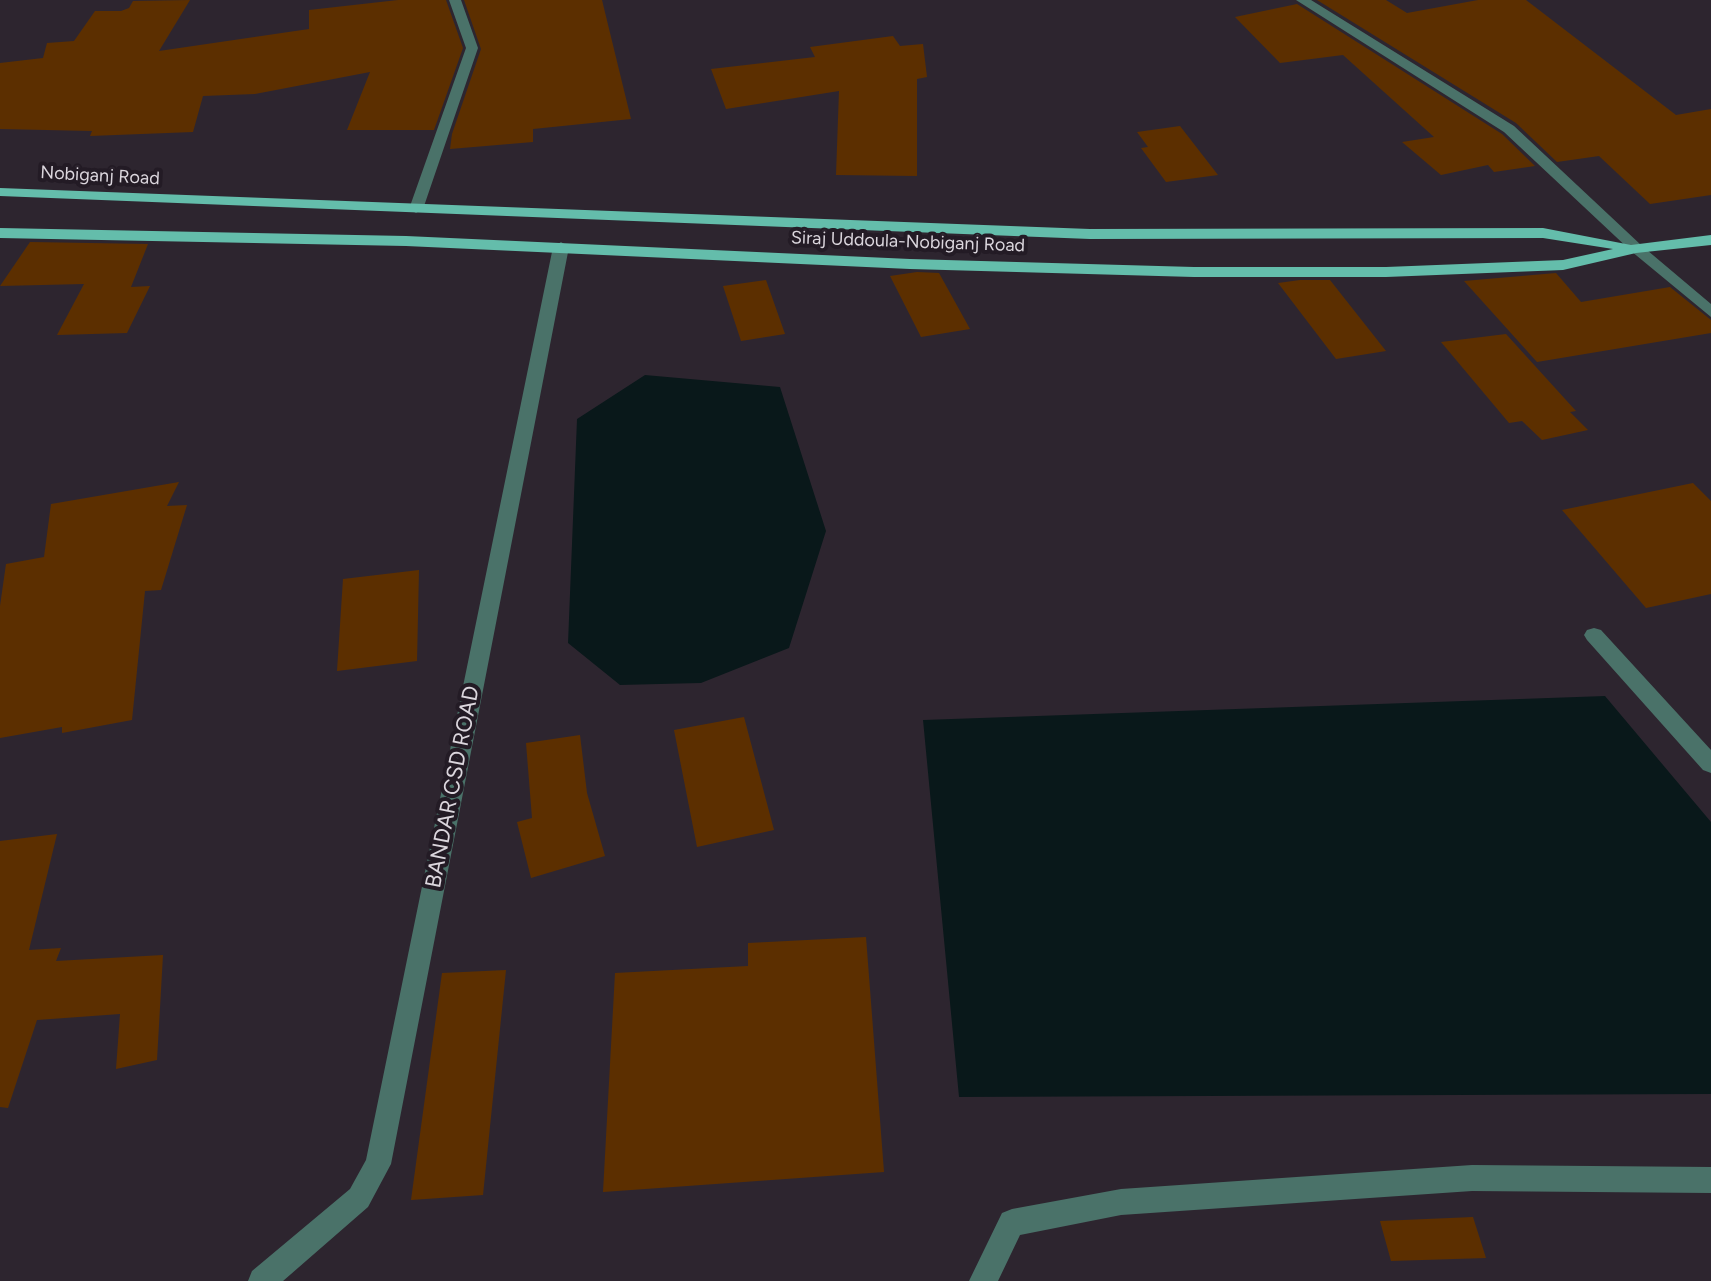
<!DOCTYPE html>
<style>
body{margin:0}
canvas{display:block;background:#2d252f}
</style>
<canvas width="1711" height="1281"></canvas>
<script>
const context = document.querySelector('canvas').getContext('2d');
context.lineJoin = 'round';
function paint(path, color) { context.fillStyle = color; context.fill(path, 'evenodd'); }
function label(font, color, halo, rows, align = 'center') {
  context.font = font + ' Figtree,sans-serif'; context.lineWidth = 8; context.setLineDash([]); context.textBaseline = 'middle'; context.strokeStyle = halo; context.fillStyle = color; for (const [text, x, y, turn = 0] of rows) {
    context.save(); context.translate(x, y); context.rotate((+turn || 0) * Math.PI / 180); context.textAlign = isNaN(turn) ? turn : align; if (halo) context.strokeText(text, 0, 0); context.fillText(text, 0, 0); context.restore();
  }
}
paint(new Path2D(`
 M645,375L780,387L826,531L789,648L701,683L620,685L568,643L577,419Z
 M1605,696L1711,822V1094L959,1097L923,720Z`), '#09181a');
paint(new Path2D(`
 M190,0L159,51L309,29V10L398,0H446L463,48L434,130H347L370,72L255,94L203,96L193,132L90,136L92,131L0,129V63L43,58L47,43L74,41L95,11H121L129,8L133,1Z
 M464,0H602L631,119L533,129V142L450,149L452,134L481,49Z
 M1317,0H1386L1407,13L1478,0H1526L1676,115L1711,109V195L1650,204L1599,156L1557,162L1516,123Z
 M1297,4L1502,134L1535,166L1494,172L1488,165L1441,175L1402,142L1434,137L1343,55L1280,63L1235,17Z
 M893,36L900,46L923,44L927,77L917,79V176L836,175L839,91L726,109L711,69L815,57L810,47Z
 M1180,126L1218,175L1166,182L1141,148L1148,147L1137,132Z
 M30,242L148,244L131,287L150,286L127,333L57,335L84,284L0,286Z
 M917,272L939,273L970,329L921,337L890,276Z
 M1556,273L1581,302L1670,287L1711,320V333L1537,362L1464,281Z
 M766,280L785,334L741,341L723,286Z
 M1300,280H1330L1386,351L1336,359L1278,283Z
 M1506,334L1576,411L1570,412L1588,430L1542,440L1522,421L1509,423L1441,342Z
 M179,482L167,506L187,505L161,590L145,591L132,720L62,733V727L0,738V606L6,564L44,557L51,504Z
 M1693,483L1711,501V594L1646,608L1562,510Z
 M419,570L417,661L337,671L343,579Z
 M744,717L774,830L697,847L674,730Z
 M580,735L587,793L605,856L531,878L517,822L532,818L526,743Z
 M57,834L29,950L61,948L56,961L163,955L157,1060L116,1069L120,1014L37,1020L8,1108L0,1107V841Z
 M866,937L884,1172L603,1192L615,973L748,966V943Z
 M506,970L483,1195L411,1200L442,973Z
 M1473,1217L1486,1258L1391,1261L1380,1221Z`), '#5c2f00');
paint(new Path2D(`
 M449,0H461L478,48L423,209L416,213L409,209L466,48Z
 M1296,0H1311L1514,126L1641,245L1711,304V317L1631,251L1504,132Z
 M561,242L569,247L391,1164L368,1207L283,1281H248L252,1271L350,1189L366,1160L553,247Z
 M1594,628L1601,630L1711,750V773L1703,770L1587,640L1584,635L1587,630Z
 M1472,1165L1711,1167V1193L1472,1191L1121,1215L1020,1235L998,1281H969L1002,1213L1012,1209L1121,1189Z`), '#4a7269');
paint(new Path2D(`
 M0,188L1090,229L1543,228L1631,245L1711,235V245L1636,253L1563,270L1386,277H1194L910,269L406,246L0,238V228L406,236L910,259L1194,267H1386L1563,260L1613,249L1543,238L1090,239L0,196Z`), '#64bdab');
label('18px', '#dbd6dd', '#231b25', [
 ["Nobiganj Road",100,176,3],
 ["Siraj Uddoula-Nobiganj Road",908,242,2]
]);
label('22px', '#dbd6dd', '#231b25', [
 ["BANDAR CSD ROAD",453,787,-79]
]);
</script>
